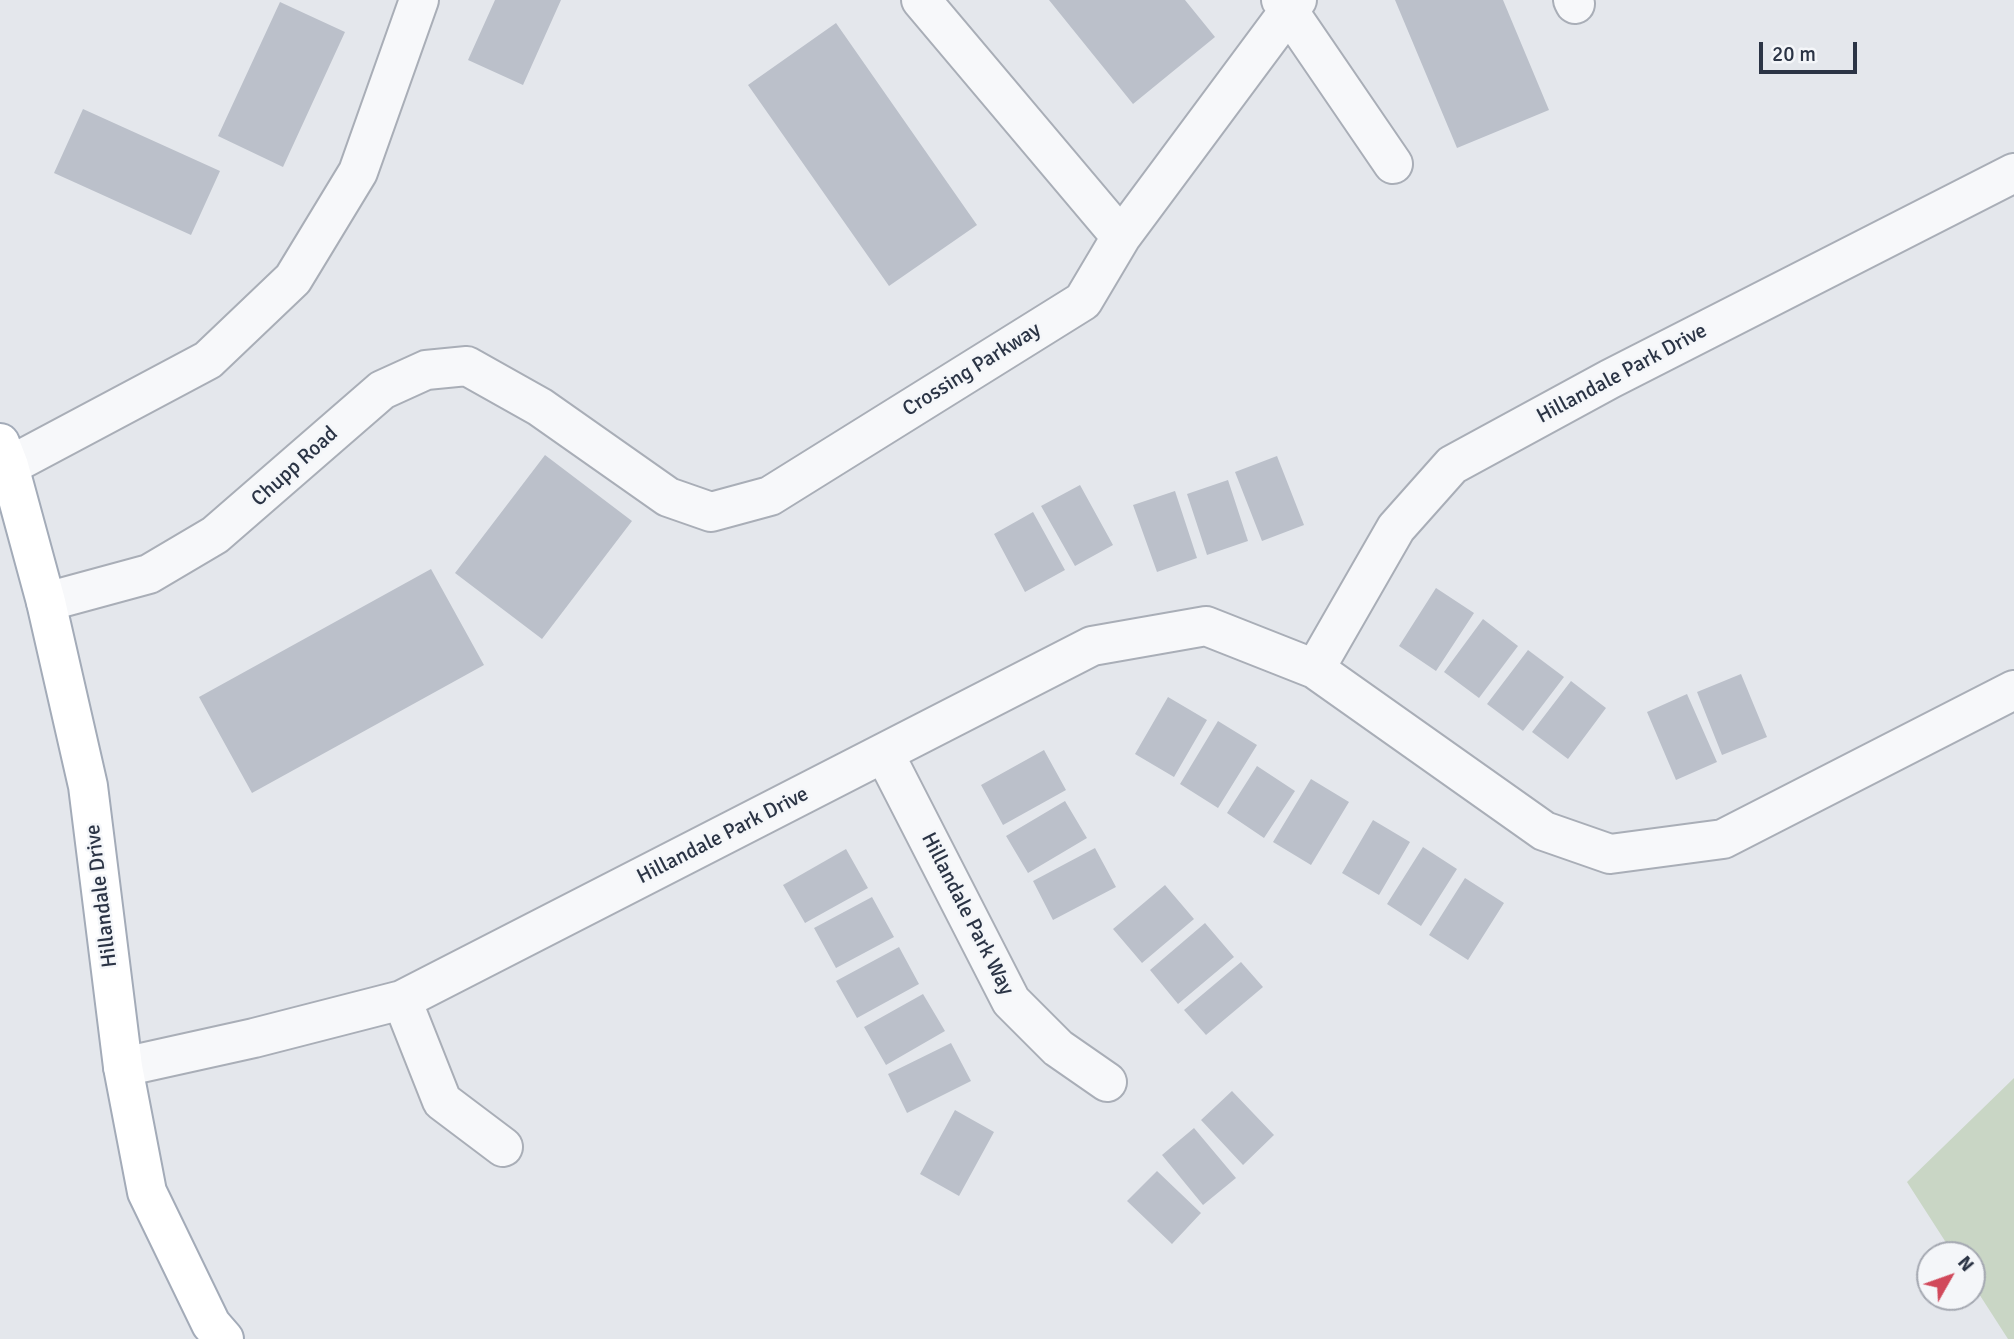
<!DOCTYPE html>
<style>
body{margin:0}
#map{position:relative;width:2014px;height:1339px;overflow:hidden;background:#e4e7ec;font-family:Signika,sans-serif}
canvas{display:block}
.north{position:absolute;left:1916px;top:1241px;width:70px;height:70px;box-sizing:border-box;background:#f4f6f9;border:2px solid #a4a8b1;border-radius:50%;rotate:50deg;font-size:19px;font-weight:700;line-height:28px;text-align:center;color:#2b3445}
.north::after{content:'';display:block;margin:auto;width:24px;height:32px;background:#d1495b;clip-path:polygon(50% 0,100% 100%,50% 72%,0 100%)}
.scale{position:absolute;left:1759px;top:42px;width:98px;height:32px;box-sizing:border-box;border:4px solid #2b3445;border-top:0;padding-left:9px;font-size:21px;line-height:24px;white-space:nowrap;color:#2b3445;-webkit-text-stroke:5px #f4f6f9;paint-order:stroke}
</style>
<div id="map">
<canvas width="2014" height="1339"></canvas>
<div class="north">N</div>
<div class="scale">20 m</div>
</div>
<script>
const context = document.querySelector('canvas').getContext('2d');
context.lineJoin = 'round';
function paint(path, color) { context.fillStyle = color; context.fill(path, 'evenodd'); }
function stroke(path, color, width, dash) { context.strokeStyle = color; context.lineWidth = width; context.lineCap = dash ? 'butt' : 'round'; context.setLineDash(dash || []); context.stroke(path); }
function label(font, color, halo, rows, align = 'center') {
  context.font = font + ' Signika,sans-serif'; context.lineWidth = 5; context.setLineDash([]); context.textBaseline = 'middle'; context.strokeStyle = halo; context.fillStyle = color; for (const [text, x, y, turn = 0] of rows) {
    context.save(); context.translate(x, y); context.rotate((+turn || 0) * Math.PI / 180); context.textAlign = isNaN(turn) ? turn : align; if (halo) context.strokeText(text, 0, 0); context.fillText(text, 0, 0); context.restore();
  }
}
paint(new Path2D(`
 M2014,1078V1339H2008L1972,1283V1255H1954L1907,1182Z`), '#c9d6c5');
paint(new Path2D(`
 M495,0H561L523,85L468,60Z
 M1049,0H1185L1215,37L1133,104Z
 M1395,0H1503L1549,110L1457,148Z
 M280,2L345,32L283,167L218,136Z
 M836,23L977,225L889,286L748,85Z
 M83,109L220,171L191,235L54,173Z
 M545,455L632,521L542,639L455,573Z
 M1277,456L1304,525L1262,541L1235,472Z
 M1228,480L1248,541L1207,555L1187,494Z
 M1080,485L1113,545L1075,566L1041,506Z
 M1175,491L1197,558L1157,572L1133,505Z
 M1033,512L1065,570L1025,592L994,534Z
 M431,569L484,665L252,793L199,697Z
 M1436,588L1474,613L1436,671L1399,646Z
 M1483,619L1518,646L1479,698L1444,672Z
 M1528,650L1564,677L1523,731L1487,704Z
 M1741,674L1767,737L1722,755L1697,692Z
 M1571,681L1606,708L1568,759L1532,732Z
 M1687,694L1717,762L1676,780L1647,712Z
 M1168,697L1207,720L1174,777L1135,754Z
 M1218,721L1257,745L1218,808L1180,784Z
 M1044,750L1066,790L1003,825L981,785Z
 M1257,766L1295,791L1264,838L1227,813Z
 M1311,779L1349,802L1311,865L1273,842Z
 M1065,801L1087,838L1028,873L1006,836Z
 M1373,820L1410,842L1379,895L1342,873Z
 M1423,847L1457,869L1421,926L1387,904Z
 M1095,848L1116,887L1053,920L1033,881Z
 M846,849L868,888L805,923L783,885Z
 M1465,878L1504,903L1468,960L1429,935Z
 M1165,885L1194,919L1142,963L1113,929Z
 M872,897L894,937L836,968L814,928Z
 M1205,923L1234,957L1178,1004L1150,970Z
 M899,947L919,984L857,1018L836,981Z
 M1241,962L1263,987L1206,1035L1184,1010Z
 M923,994L945,1031L886,1065L864,1027Z
 M951,1043L971,1081L907,1113L888,1074Z
 M1232,1091L1274,1135L1243,1165L1201,1120Z
 M955,1110L994,1132L959,1196L920,1174Z
 M1194,1128L1236,1178L1203,1205L1162,1155Z
 M1157,1171L1201,1213L1172,1244L1127,1201Z`), '#bbc0ca');
const minor = new Path2D(`
 M921,0L1121,237
 M1281,0L1393,164
 M1573,0L1575,4
 M9,466L208,360L293,279L358,172L419,0
 M46,602L149,574L215,535L382,390L426,370L467,366L540,407L668,497L711,512L770,496L1083,301L1121,237L1297,0
 M1315,669L1544,831L1610,854L1723,839L2014,690
 M884,753L1011,1001L1058,1048L1107,1082
 M402,1000L442,1101L503,1147
 M123,1067L254,1038L402,1000L1092,646L1206,626L1315,669L1396,528L1452,465L1610,379L2014,173`);
const major = new Path2D(`
 M0,443L9,466L46,602L88,786L123,1067L147,1192L211,1324L224,1339`);
stroke(minor, '#a9aeb7', 42);
stroke(major, '#a3abb8', 42);
stroke(minor, '#f7f8fa', 38);
stroke(major, '#fff', 38);
label('21px', '#2b3445', '#f4f6f9', [
 ["Crossing Parkway",972,370,-32],
 ["Hillandale Park Drive",1622,374,-28],
 ["Chupp Road",295,467,-42],
 ["Hillandale Park Drive",723,836,-27],
 ["Hillandale Drive",102,896,-97],
 ["Hillandale Park Way",967,914,63]
]);
</script>
